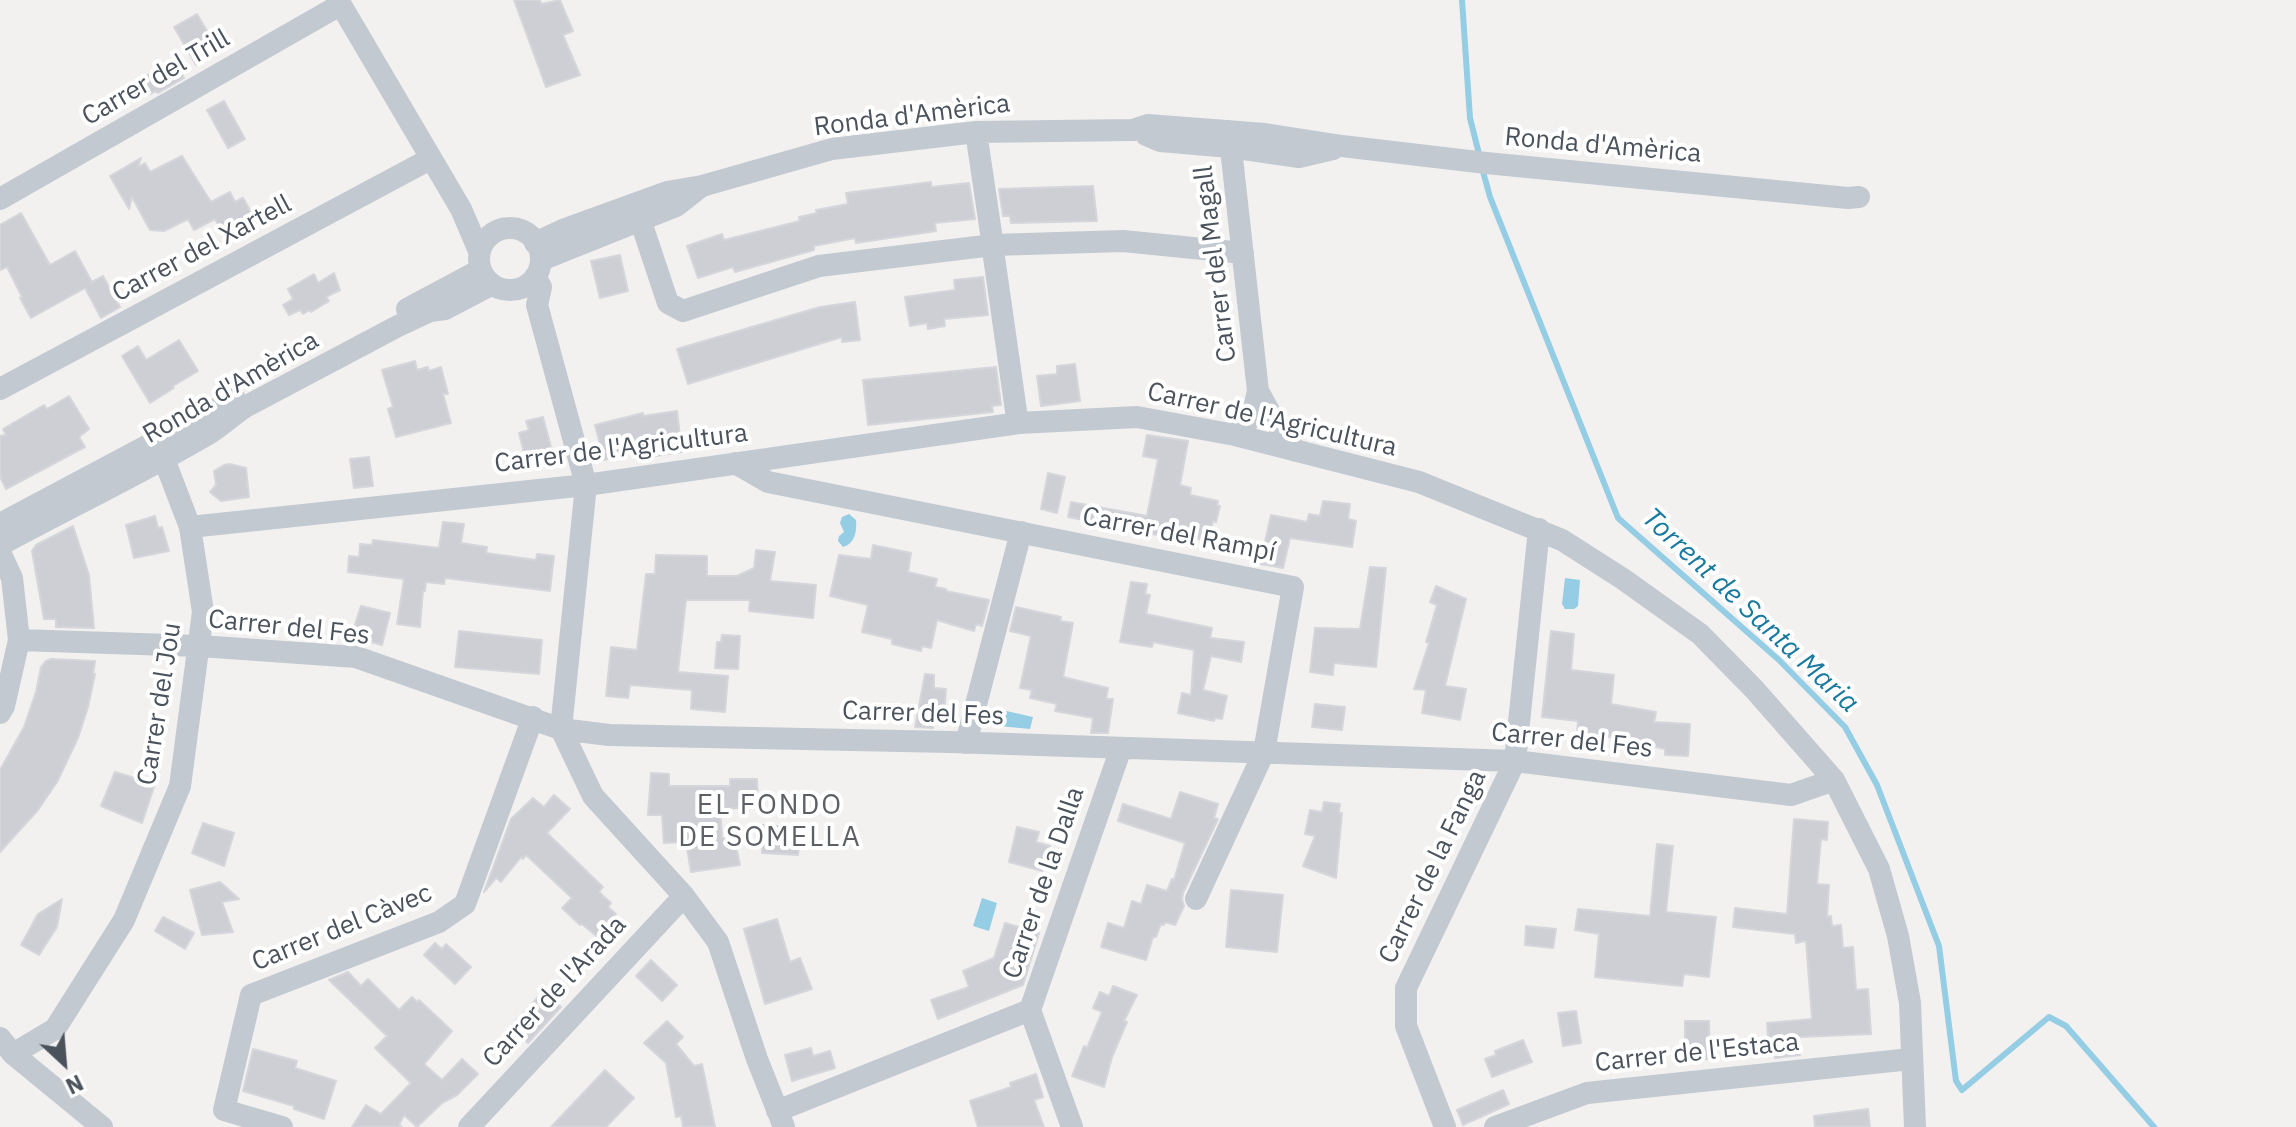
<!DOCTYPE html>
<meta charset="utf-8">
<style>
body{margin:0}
#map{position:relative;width:2296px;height:1127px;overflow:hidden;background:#f2f1f0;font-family:"IBM Plex Sans",sans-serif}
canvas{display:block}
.north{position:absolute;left:24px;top:1023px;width:80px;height:80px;-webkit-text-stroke:6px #fff;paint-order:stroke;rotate:154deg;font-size:22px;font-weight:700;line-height:32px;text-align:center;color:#4a525c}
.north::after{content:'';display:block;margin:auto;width:28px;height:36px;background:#4a525c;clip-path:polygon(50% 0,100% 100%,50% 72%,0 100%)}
</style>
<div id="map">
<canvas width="2296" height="1127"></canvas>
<div class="north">N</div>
</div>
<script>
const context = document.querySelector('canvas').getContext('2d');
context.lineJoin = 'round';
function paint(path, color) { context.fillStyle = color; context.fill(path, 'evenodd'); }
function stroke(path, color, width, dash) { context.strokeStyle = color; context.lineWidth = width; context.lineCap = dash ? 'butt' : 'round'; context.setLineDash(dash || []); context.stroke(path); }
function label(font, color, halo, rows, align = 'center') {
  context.font = font + ' "IBM Plex Sans",sans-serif'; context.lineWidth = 8; context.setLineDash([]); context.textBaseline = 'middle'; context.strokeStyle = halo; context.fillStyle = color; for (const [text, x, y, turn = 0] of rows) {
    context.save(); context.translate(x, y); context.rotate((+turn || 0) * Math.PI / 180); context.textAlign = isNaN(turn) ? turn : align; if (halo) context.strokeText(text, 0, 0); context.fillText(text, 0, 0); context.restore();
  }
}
paint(new Path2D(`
 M849,514L856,520C857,531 855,544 843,547L838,541L839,536L844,532L840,523L842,517Z
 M1565,578L1580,580L1578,606L1574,609H1565L1562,604Z
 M1002,710L1033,717L1030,729L999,726Z
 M982,898L997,903L989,931L973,926Z`), '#95cde4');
stroke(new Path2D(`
 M1462,0L1470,118L1480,158
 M1482,168L1490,197L1618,518L1779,660L1845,727L1877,785L1939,946L1956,1081L1962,1090L2049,1017L2066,1026L2154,1127`), '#95cde4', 6);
const building = new Path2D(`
 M514,0H540L541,4L560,0L573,31L563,35L580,75L546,87Z
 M197,14L214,43L211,45L216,54L196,65L174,27Z
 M174,60L184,78L158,93L156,91L148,95L139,80Z
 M224,101L245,139L228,148L207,110Z
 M182,156L211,202L230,192L235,202L243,198L258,224L227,241L215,219L194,230L188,219L164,231L150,230L132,197L129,209L110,176L141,158L138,167L145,163L150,172Z
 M931,182V187L969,183L975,219L935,223L936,231L856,243L855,238L814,246V250L735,272L733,267L698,278L687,246L722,234L724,240L800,221L799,217L817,213L816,210L848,204L846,193Z
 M1093,186L1097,221L1011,223L1010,216H1003L999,189Z
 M21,213L50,265L75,251L92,282L103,276L120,307L101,318L85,288L31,318L20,298L22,297L7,267L0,270V225Z
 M620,255L628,291L600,298L591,261Z
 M334,273L340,290L326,297L329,301L311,312L310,310L303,314L300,310L289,315L283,305L293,299L288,289L314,274L318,283Z
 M983,277L988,315L944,319L945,326L928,329L927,323L910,326L905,297L955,290L954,280Z
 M855,302L860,340L842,342V337L688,384L677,349L820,307Z
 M179,340L198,371L173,386L174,388L150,403L122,356L138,346L146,360Z
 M415,361L417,370L428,367L429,371L441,367L448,394H443L451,423L396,437L388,409L393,407L382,370Z
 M1075,364L1080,401L1041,406L1037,376L1057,374V366Z
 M996,367L1001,405L992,406L993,412L868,425L863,380Z
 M69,396L89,429L79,437L85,447L6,489L0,477V436L6,435L3,429L44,405L47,409Z
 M677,411L682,452L648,457L647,449L604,460L595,425L643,413V416Z
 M543,417L555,462L528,469L519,433L529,430L526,421Z
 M1147,435L1188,441L1180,485L1191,488L1190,495L1218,501L1217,505L1220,506L1216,522L1213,521L1208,541L1174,533L1173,538L1068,517L1071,502L1147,516L1158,459L1143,456Z
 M369,457L373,486L354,488L350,459Z
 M230,464L246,468L249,497L221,501L210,492L216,485L214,471L224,465Z
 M1048,473L1065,477L1057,513L1041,509Z
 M1323,501L1350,504L1348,519L1356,521L1352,547L1290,538L1283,568L1260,564L1271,515L1307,522L1309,514L1320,516Z
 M155,516L158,528L162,527L169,551L134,558L126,525Z
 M443,522L464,524L461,543L487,547L486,553L536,560L537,554L554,556L550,591L445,578L444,584L426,582L425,591H423L420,627L397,624L404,579L348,572L349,556L359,557L360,544L372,545L373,540L439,548Z
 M73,526L89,575L94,628L56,627V619H44L32,551L36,545Z
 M873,545L911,553L908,572L937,579L935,587L946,589V591L989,600L982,626L976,624L974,631L937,620L931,648L922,646L921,651L892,644V639L862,632L868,605L830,596L839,555L871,559Z
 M756,550L775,552L770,581L816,585L813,618L749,611L750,600H686L678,672L728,676L725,712L691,709L692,690L630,685L628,698L606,696L611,647L637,650L646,574H655L656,555L707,556V576H737L754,568Z
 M1370,567L1386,568L1376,667L1334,663L1333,675L1310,672L1315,628L1360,629Z
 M1131,582L1147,584L1145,594L1150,595L1146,614L1212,628L1210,638L1244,642L1241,662L1211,656L1203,690L1227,696L1222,719L1215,718L1214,721L1178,713L1182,693L1191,695L1194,650L1153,642L1152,647L1120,642Z
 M1436,586L1466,599L1445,686L1466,689L1460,720L1422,713L1426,690L1414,689L1429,643L1426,642L1437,605L1430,602Z
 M361,606L390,613L382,645L351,637Z
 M1016,607L1061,617L1060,621L1073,623L1063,677L1108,688L1106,699H1113L1108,733H1091L1093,718L1055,711L1057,704L1030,698L1032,690L1020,688L1031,636L1010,631Z
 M459,631L542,640L539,674L455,667Z
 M1551,631L1574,634L1571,670L1614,675L1611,704L1656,712L1654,722L1690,724L1688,756L1665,755V749L1618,739V738L1577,733L1578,721L1542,717Z
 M722,635L740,636L738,669L715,668L717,642H721Z
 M51,659L95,661L93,674H95L88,707L78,738L57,782L38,810L0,852V770L24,727L36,692L41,667L46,661Z
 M925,674L934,675V688L946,689L944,719H933V728L915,727Z
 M1315,704L1345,707L1342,730L1312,727Z
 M115,772L155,784L142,823L101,806Z
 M651,773L669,774V786H730V779H757L758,807L720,809L722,837L736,846L740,865L691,872L686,842L664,843L662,815H648Z
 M1180,792L1218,804L1214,818L1218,819L1183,893L1182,899L1184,906L1175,925L1165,922L1164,925L1161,924L1156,937H1153L1146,960L1101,947L1108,923L1124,928L1132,901L1141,904L1147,885L1167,891L1172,879L1174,880L1185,843L1118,821L1123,804L1171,819Z
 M554,795L570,809L547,833L603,887L599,892L611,903L608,907L616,914L610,920L620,931L607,945L582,924L580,925L562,908L572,898L526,855L523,859L521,857L501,882L496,878L484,892L511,819L533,798L544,807Z
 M1324,802L1340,804L1339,813H1342L1336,878L1303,866L1315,836L1305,834L1310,810L1322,812Z
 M1794,819L1828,822L1827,840L1821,839L1817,884L1829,885L1827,917L1831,916L1832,926L1841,925L1843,948L1853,947L1856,990L1868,989L1871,1034L1799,1037L1800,1055L1775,1058L1774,1048H1769L1767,1023L1812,1019L1806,941L1796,943L1795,934L1733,927L1735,908L1787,914Z
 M203,823L234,833L224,866L192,853Z
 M763,825L801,828L798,855L762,853Z
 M1017,827L1039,832L1036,842L1050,846L1042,871L1009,862Z
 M1657,844L1673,846L1666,912L1716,917L1709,977L1684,974L1682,986L1595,977L1599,934L1575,930L1578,909L1650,916Z
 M220,882L239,899L222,902L233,932L202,935L190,890Z
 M1231,890L1283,895L1277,952L1226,947Z
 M62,899L57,927L39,955L21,945L38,914Z
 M163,917L194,933L185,949L155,931Z
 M777,919L790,962L800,958L812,989L765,1004L744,929Z
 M1005,923L1039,933L1023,985L938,1019L931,1000L969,987L963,971L994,958Z
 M1526,926L1556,929L1553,948L1525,945Z
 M435,943L442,949L446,944L471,967L455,984L424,955Z
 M651,960L677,985L662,1001L636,976Z
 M348,972L361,986L368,979L399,1010L412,997L417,1002L419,1000L452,1031L424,1064L442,1080L462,1059L478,1074L457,1095L442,1103L417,1127L404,1115L399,1125L402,1127H352L366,1105L381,1114L411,1083L375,1048L387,1036L329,980Z
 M1113,986L1137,995L1124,1021L1127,1022L1112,1057L1104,1087L1072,1076L1084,1046L1087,1048L1102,1012L1093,1008L1100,992L1109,996Z
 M544,991L561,1007L528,1043L511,1026Z
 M1576,1011L1581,1043L1563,1046L1558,1013Z
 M667,1021L683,1037L676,1044L694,1066L702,1064L715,1127H683L681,1116L676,1117L666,1063L644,1043Z
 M1685,1021H1709L1710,1059H1685Z
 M1523,1040L1532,1062L1492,1077L1485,1059L1496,1055L1495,1051Z
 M811,1048L813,1056L830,1051L835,1068L792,1081L785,1055Z
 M253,1049L297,1061L295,1068L336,1081L324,1119L294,1109V1106L243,1091Z
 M605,1070L634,1098L606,1127H551Z
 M1036,1074L1043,1097L1034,1100L1044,1127H978L970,1101L1011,1087L1010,1083Z
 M1503,1090L1509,1104L1463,1125L1457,1110Z
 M1868,1109L1870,1127H1815L1814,1116Z`);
paint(building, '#cecfd4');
stroke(building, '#d5d6db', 2);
stroke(new Path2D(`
 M338,0L461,209L479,251
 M1229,131L1258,391L1252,417L1235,435
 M976,132L991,233
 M1146,135L1160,141L1230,147L1299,157L1333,149
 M0,199L340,5
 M640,219L668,303L683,311L819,266L993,245L1123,241L1243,253
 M479 259a31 31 0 1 1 62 0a31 31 0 1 1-62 0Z
 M535,243L565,229L667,192L702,186L832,149L976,132L1133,130L1148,125L1265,134L1342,146L1486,163L1848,198L1859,197
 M994,257L1017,418
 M541,260L676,206L699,188
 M535,277L541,287L537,305L586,485L561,729L593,796L684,896L718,942L757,1059L784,1127
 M407,309L480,270
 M0,389L430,159
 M1258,391L1273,418L1296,451
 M735,463L768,482L1293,587L1264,752L1196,899
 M0,524L235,399
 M190,527L586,485L1019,423L1137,417L1235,435L1419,482L1562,540L1623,579L1700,634L1754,689L1834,780L1879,869L1898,936L1910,1003L1915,1127
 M0,545C70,507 142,473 210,433C222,425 233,415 245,407L398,326L430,311L445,309L491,285
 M0,552L12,578L19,640L4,706L0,713
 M19,640L200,646L356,657L561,729L609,735L950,742L1515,761L1791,795L1834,780
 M966,743L1021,532
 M0,1038L13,1054L102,1127
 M13,1054L55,1029L124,920L180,786L203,612L190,527L164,459
 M777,1111L1030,1010
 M282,1127L224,1110L251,995L439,922L465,904L533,717
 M469,1127L684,896
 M1072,1127L1030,1010L1121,748
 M1445,1127L1406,1026V988L1515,761L1539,529
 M1495,1127L1587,1093L1911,1059`), '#c2c9d1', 22);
label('26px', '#4a525c', '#fff', [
 ["Carrer del Trill",156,78,-30],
 ["Ronda d'Amèrica",912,116,-7],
 ["Ronda d'Amèrica",1603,146,5],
 ["Carrer del Xartell",202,249,-28],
 ["Carrer del Magall",1216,264,-97],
 ["Ronda d'Amèrica",231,388,-30],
 ["Carrer de l'Agricultura",1272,420,13],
 ["Carrer de l'Agricultura",621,449,-7],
 ["Carrer del Rampí",1179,535,11],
 ["Carrer del Fes",289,628,6],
 ["Carrer del Jou",160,704,-81],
 ["Carrer del Fes",923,714,2],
 ["Carrer del Fes",1572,741,6],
 ["Carrer de la Fanga",1433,867,-64],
 ["Carrer de la Dalla",1044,883,-71],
 ["Carrer del Càvec",342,928,-22],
 ["Carrer de l'Arada",555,992,-47],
 ["Carrer de l'Estaca",1697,1053,-6]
]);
label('italic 28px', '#1a799f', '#fff', [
 ["Torrent de Santa Maria",1750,611,43]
]);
context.letterSpacing = '2px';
label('28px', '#5d6065', '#fff', [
 ["EL FONDO",770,806],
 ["DE SOMELLA",770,838]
]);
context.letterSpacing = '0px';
</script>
